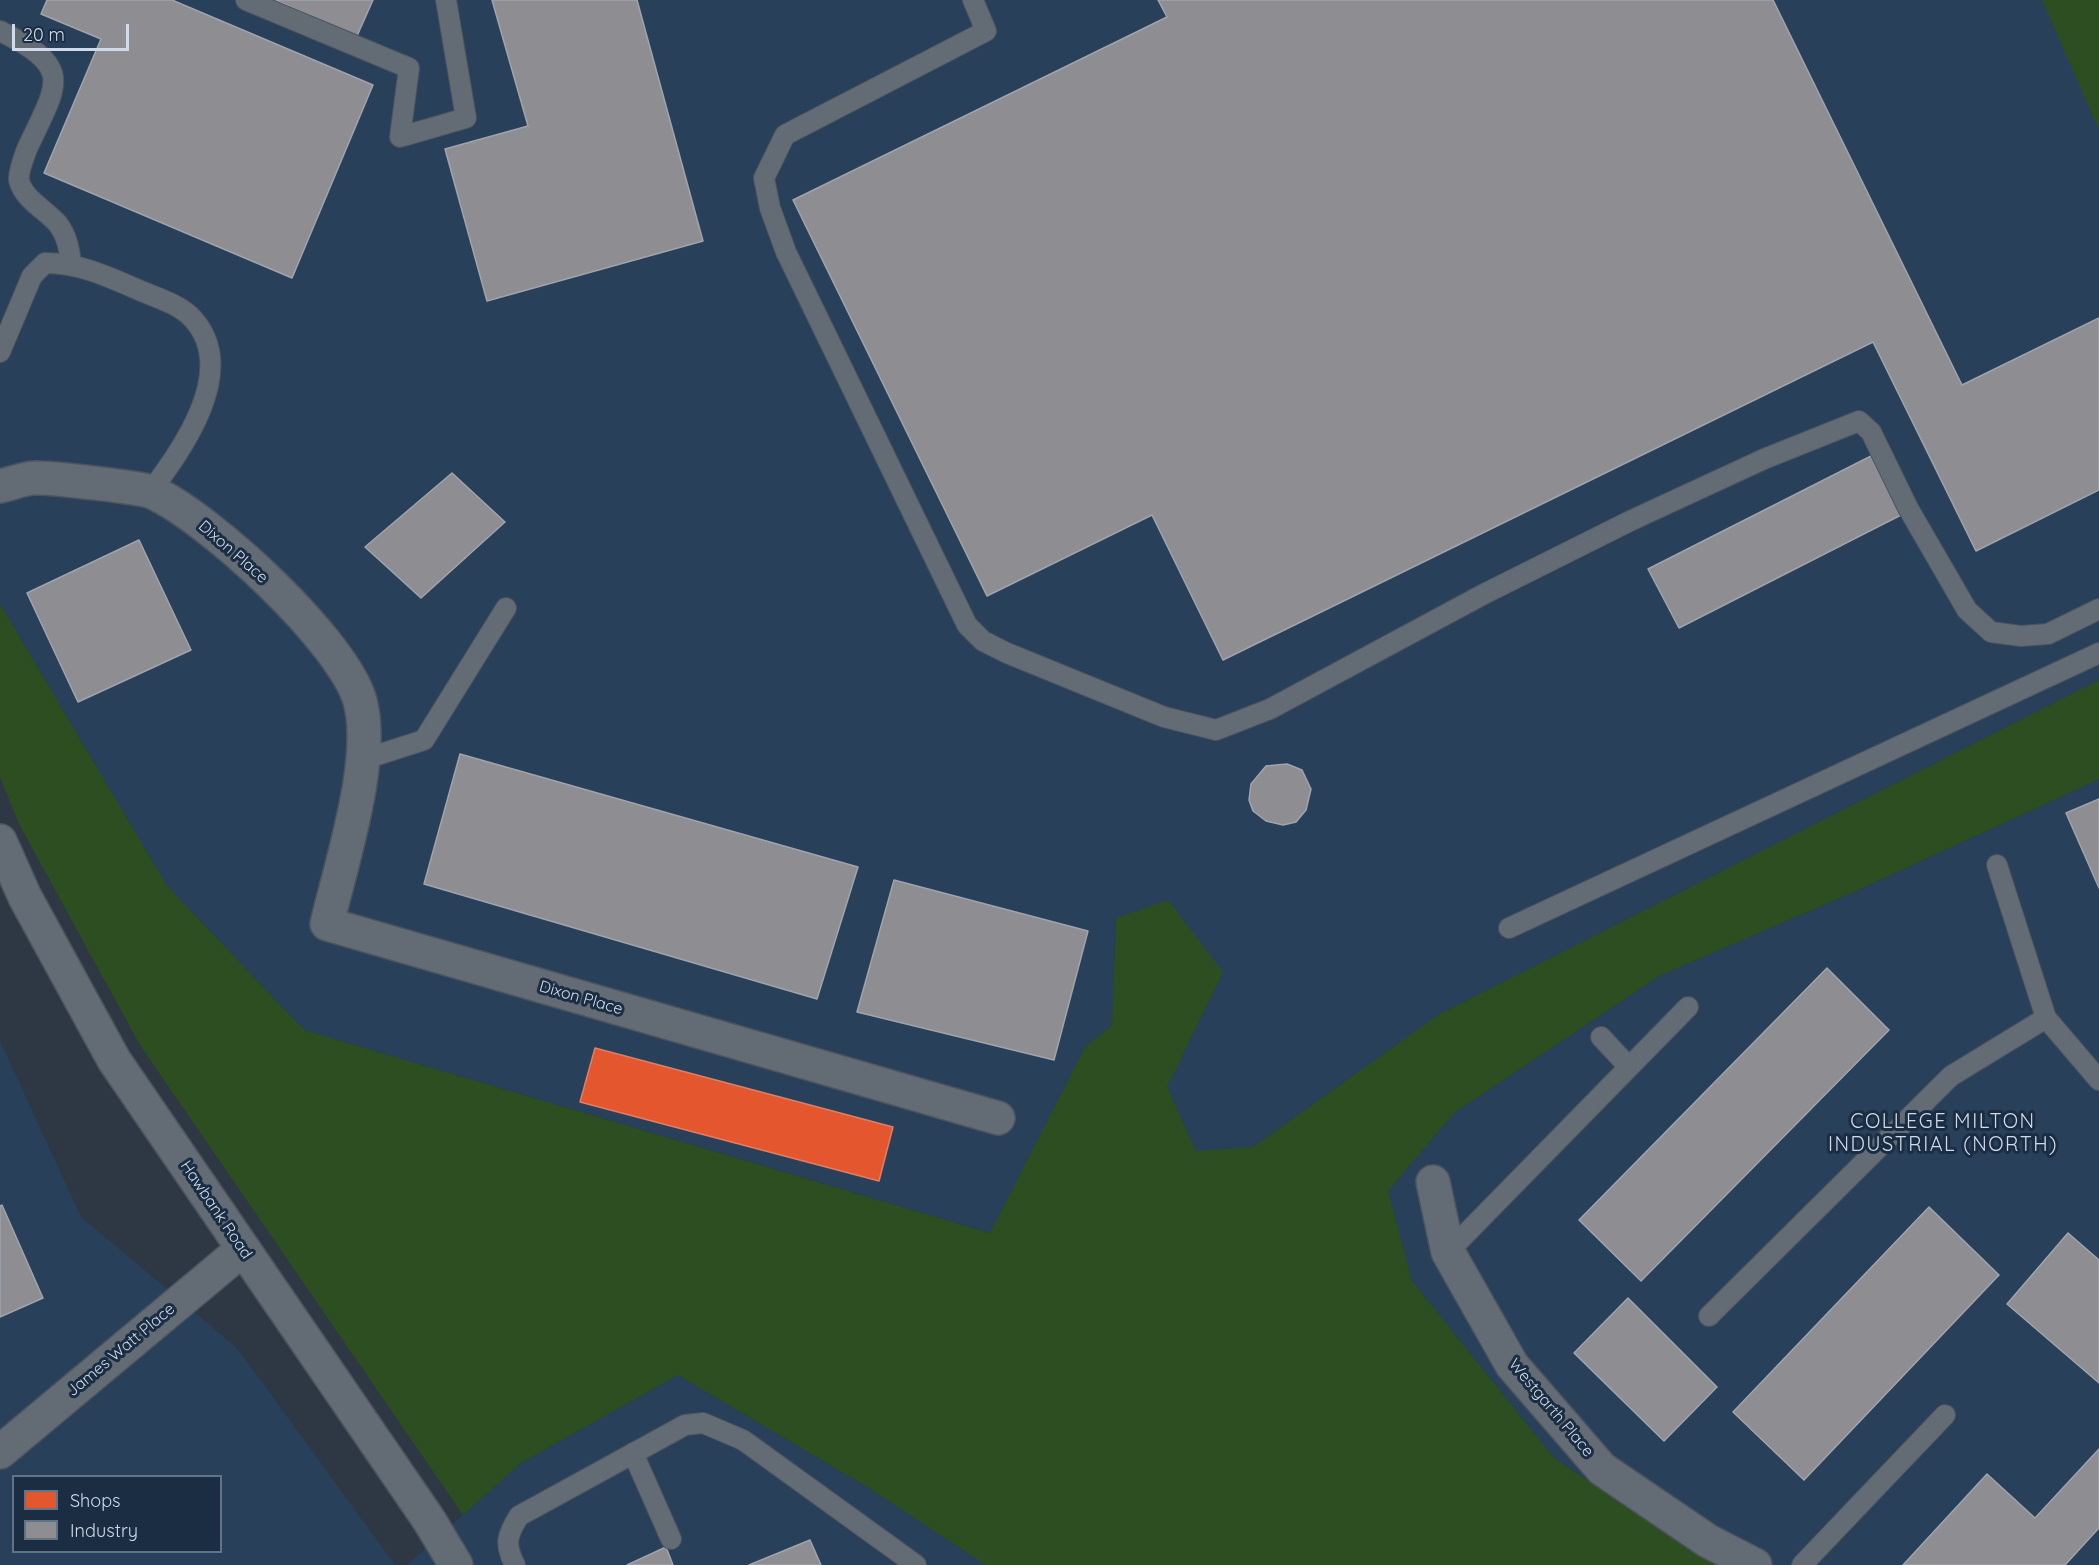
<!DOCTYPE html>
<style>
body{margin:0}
#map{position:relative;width:2099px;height:1565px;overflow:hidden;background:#2d3844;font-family:Quicksand,sans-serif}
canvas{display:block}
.legend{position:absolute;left:12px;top:1475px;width:210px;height:78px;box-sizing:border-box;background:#1a2d43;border:2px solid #627385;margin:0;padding:8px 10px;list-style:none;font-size:18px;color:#cfdbe9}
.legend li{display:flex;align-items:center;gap:12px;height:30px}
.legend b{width:30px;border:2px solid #627385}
.scale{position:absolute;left:12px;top:24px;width:117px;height:27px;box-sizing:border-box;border:3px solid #cfdbe9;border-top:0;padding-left:8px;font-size:18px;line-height:21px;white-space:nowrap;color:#cfdbe9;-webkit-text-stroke:4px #1a2d43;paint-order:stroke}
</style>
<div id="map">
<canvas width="2099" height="1565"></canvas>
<ul class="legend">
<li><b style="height:16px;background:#e4572e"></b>Shops</li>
<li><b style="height:16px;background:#8d8d92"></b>Industry</li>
</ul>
<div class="scale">20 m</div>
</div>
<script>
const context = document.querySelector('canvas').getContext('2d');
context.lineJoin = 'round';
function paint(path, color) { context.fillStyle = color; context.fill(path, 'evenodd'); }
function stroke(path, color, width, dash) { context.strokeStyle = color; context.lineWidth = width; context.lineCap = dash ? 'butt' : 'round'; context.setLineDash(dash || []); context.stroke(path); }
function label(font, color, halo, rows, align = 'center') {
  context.font = font + ' Quicksand,sans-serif'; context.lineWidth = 6; context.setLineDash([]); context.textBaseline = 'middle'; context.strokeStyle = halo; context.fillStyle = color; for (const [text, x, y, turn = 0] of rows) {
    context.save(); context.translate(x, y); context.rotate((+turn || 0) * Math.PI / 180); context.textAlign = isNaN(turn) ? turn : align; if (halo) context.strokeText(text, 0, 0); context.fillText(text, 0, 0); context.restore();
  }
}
paint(new Path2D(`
 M0,0H2099V680L1438,1015L1253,1147L1196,1152L1167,1087L1223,972L1116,917L1112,1025L1085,1047L991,1233L304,1030L167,886L0,604Z
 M2099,779V1565H1716L1555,1459L1412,1281L1388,1191L1454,1113L1659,976L1856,891Z
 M0,1041L81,1217L237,1348L395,1565H0ZM14,1476H220V1552H14Z
 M678,1375L869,1488L986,1565H407L521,1463Z`), '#29405a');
paint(new Path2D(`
 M2042,0H2099V130Z
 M0,604L167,886L304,1030L990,1233L1085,1047L1112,1025L1116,918L1168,900L1223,972L1167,1087L1196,1151L1253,1147L1438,1015L2099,680V779L1856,891L1659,976L1454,1113L1388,1191L1412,1281L1555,1459L1716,1565H986L869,1488L678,1375L521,1463L463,1515L140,1045L19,824L0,777Z`), '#2d4e21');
const shops = new Path2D(`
 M595,1048L893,1127L879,1181L580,1102Z`);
paint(shops, '#e4572e');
stroke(shops, '#de7f66', 1.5);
const industry = new Path2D(`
 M47,0H172L373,85L292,278L44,173L101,39L41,14Z
 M275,0H373L357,36Z
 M492,0H637L703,241L487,301L445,149L528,126Z
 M1158,0H1773L1962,385L2099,318V490L1976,551L1873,342L1223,660L1152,515L987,596L793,200L1167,17Z
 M1873,455L1903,514L1679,628L1648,569Z
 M452,473L505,522L421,598L365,547Z
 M139,540L191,650L78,702L27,593Z
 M460,754L858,867L817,999L424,884Z
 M1287,764L1302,770L1311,789L1306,810L1296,822L1283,825L1266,821L1253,811L1249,800L1251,784L1266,766Z
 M2099,799V888L2066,813Z
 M894,880L1088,931L1054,1060L857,1012Z
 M1827,968L1889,1030L1641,1281L1579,1220Z
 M2,1205L43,1298L0,1317V1206Z
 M1929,1207L1999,1275L1804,1480L1733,1412Z
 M2068,1233L2099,1260V1383L2007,1304Z
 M1628,1298L1717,1387L1664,1441L1574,1353Z
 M2099,1449V1528L2065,1565H1903L1987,1474L2035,1518Z
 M810,1540L821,1565H749Z
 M666,1547L673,1565H627Z`);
paint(industry, '#8d8d92');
stroke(industry, '#a1a4ac', 1.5);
const lane = new Path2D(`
 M246,0L409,68L400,137L466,118L446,0
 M973,0L986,31L785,135L764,178L770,208L786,252L967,625L983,641L1007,653L1164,717L1216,730L1270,709L1484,594L1630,521L1764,459L1859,421L1871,432L1908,508L1967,610L1991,632L2021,636L2048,634L2099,609
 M0,31C76,68 57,84 27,149C24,157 18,172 19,180C23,199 46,210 58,224C67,236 69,248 71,263
 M0,352L32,276L45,263C80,263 109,277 141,291C158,298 181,305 193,319C239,370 183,448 151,491
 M365,759L424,740L506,608
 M1997,865L2046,1018L2099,1080
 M1509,928L2099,653
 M1601,1037L1629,1067
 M1448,1252L1688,1007
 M1709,1316L1951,1076L2046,1018
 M633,1453L671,1539
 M515,1565C504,1544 507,1535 519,1516L685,1425L703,1423L743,1440L916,1565
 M1802,1565L1945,1415`);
const street = new Path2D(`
 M0,486C11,484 24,478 35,478C49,477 142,488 152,492C210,518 343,641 360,701C376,759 341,864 327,924L998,1118
 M1433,1182L1448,1252L1512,1365L1602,1469L1708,1541L1755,1565
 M0,1452L243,1249`);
const secondary = new Path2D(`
 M0,841L25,897L114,1060L429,1520L456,1565`);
stroke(lane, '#4b545f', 22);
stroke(street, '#4b545f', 36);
stroke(secondary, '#4b545f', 36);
stroke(lane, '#636b74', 20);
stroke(street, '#636b74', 33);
stroke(secondary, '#636b74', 33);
label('16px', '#cfdbe9', '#1a2d43', [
 ["Dixon Place",233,552,41],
 ["Dixon Place",581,998,16],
 ["Hawbank Road",216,1210,56],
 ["James Watt Place",121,1350,-40],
 ["Westgarth Place",1551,1408,50]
]);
context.letterSpacing = '1.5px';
label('20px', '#cfdbe9', '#1a2d43', [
 ["COLLEGE MILTON",1943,1122],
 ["INDUSTRIAL (NORTH)",1943,1145]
]);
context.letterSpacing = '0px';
</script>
